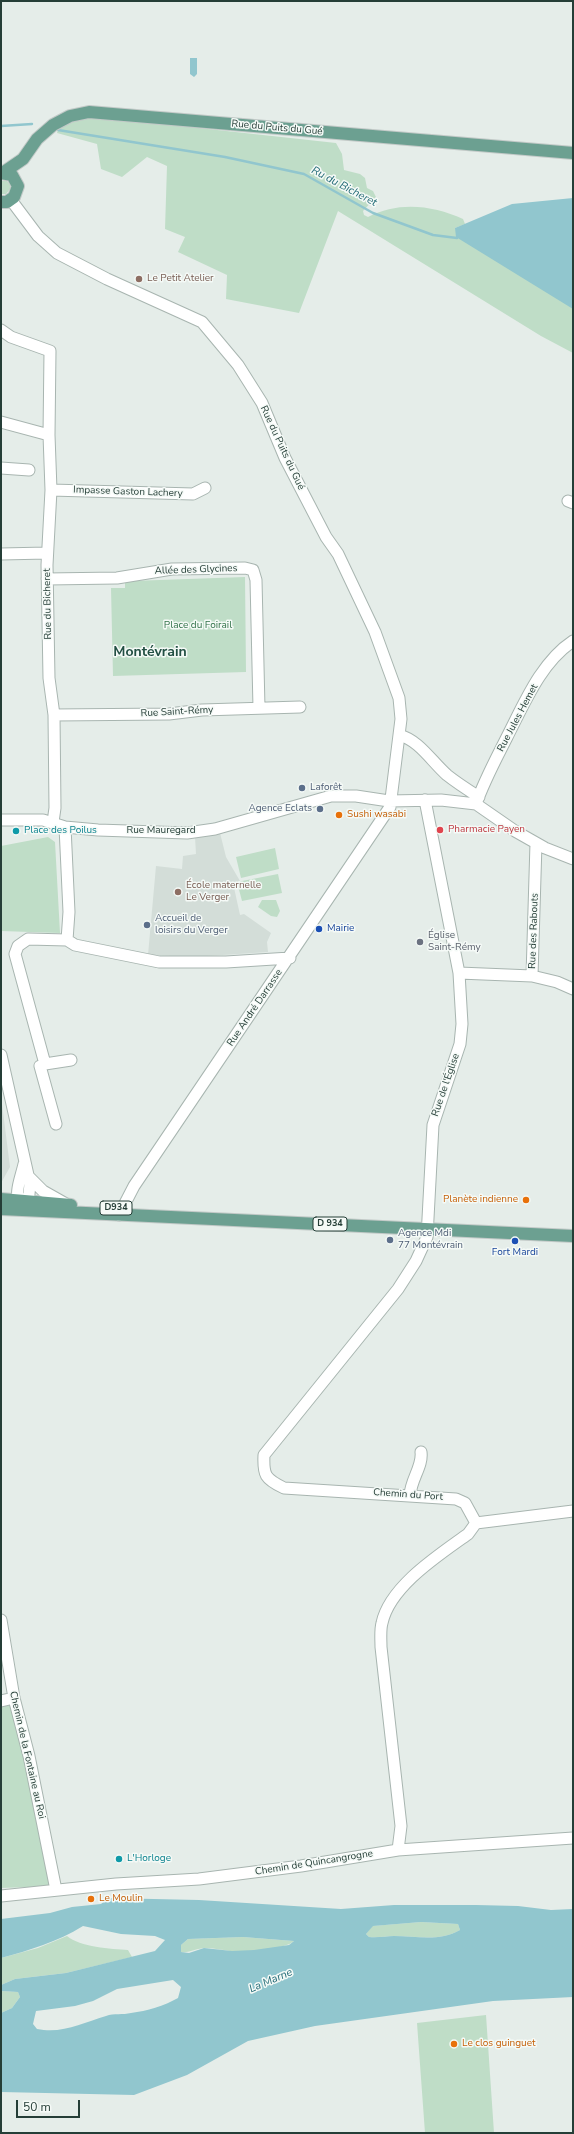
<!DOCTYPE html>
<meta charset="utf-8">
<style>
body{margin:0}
#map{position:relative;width:574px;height:2134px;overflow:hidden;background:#e5ede9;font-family:"Nunito Sans",sans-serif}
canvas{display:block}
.frame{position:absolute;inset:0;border:2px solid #253e37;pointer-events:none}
.scale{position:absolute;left:16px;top:2100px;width:64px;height:18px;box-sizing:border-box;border:2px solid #253e37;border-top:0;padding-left:5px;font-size:12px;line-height:14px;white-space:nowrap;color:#253e37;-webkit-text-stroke:3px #f5faf7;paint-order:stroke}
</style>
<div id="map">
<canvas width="574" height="2134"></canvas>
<div class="frame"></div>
<div class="scale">50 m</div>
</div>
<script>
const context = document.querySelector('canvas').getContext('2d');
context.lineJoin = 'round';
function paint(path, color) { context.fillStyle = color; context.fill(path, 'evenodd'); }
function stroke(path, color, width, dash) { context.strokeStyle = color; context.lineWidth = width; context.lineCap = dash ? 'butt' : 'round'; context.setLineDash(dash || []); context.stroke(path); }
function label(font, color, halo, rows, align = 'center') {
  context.font = font + ' "Nunito Sans",sans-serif'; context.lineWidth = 3; context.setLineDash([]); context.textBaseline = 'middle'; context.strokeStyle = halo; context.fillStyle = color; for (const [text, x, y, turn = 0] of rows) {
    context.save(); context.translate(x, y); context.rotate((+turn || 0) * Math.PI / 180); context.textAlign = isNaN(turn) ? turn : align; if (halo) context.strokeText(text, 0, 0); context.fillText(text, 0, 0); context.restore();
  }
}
paint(new Path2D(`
 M220,833L226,857L240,881L233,883L240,915L244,914L271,933L267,942L268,952L193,957L148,955L156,866L182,869L183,856L196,854L195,837Z
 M1,1096L10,1167L1,1183Z`), '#d3ddd8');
paint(new Path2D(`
 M89,116L336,143L342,154L344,170L360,174L365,178L367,188L373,191L376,197L363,211L364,215L368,217C398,201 433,205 463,219L465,224L455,228L573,308V353L541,336L338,211L299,313L226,299L227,275L178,252L185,237L165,229L167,166L147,157L122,177L101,169L97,144L57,133L59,126L76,118Z
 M1,181H7L10,185V189L6,194H1Z
 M245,577L246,672L113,676L111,588H125V582L131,581Z
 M48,837L55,842L60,933L1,931V846Z
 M275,848L279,869L241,878L236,857Z
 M278,874L282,893L242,901L237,882Z
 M262,900H276L280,911L277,917L271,916L258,907Z
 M14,1698L55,1886L1,1888V1701Z
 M421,1922L458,1924L460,1930C439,1942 417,1936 394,1936C386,1936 378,1938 369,1937L366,1934L372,1926Z
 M67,1936C80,1947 111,1949 128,1950L132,1957L66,1973L15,1979L1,1985V1958L38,1948Z
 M243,1937L294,1941C284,1950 245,1952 230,1951C222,1950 214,1948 205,1948C197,1948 190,1953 181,1952V1945L188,1939Z
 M1,1991L18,1992L20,1997L12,2008L1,2013Z
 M486,2015L494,2133H425L417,2023Z`), '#bfddc7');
paint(new Path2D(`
 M190,58H197V74L194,77L190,74Z
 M573,198V309L456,237L455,228L512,204Z
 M108,1898L199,1900L341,1909L394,1905H476L518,1906L551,1910L573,1909V1997L493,2001L315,2026L248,2041L187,2075L134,2095L1,2092V2013L12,2008L20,1997L18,1992L1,1991V1985L15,1979L66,1973L155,1951L165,1940L155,1936L121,1934L83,1926C57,1942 30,1950 1,1958V1919L50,1913L72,1907L101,1904ZM421,1922L458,1924L460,1930C439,1942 417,1936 394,1936C386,1936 378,1938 369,1937L366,1934L373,1926ZM243,1937L294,1941L289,1945L254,1950L232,1951L204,1948L189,1953L181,1952V1945L188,1939ZM173,1980L181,1987L178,1998C164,2006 147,2011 131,2013C123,2015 114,2013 106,2016C82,2023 63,2034 37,2029L33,2024L36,2011L75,2006L93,2001L117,1989Z`), '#91c6ce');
stroke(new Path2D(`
 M1,126L32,124
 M58,130L225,157L304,174L373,213L433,235L457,238`), '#91c6ce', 2.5);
const minor = new Path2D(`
 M11,200L38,236L57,253L107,279L202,322L238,365L262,403L285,458L326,537L338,554L375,632L399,698L401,719L390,807L134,1186L119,1215
 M1,330L11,337L50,351L49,435
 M1,422L49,435L51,490L47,565L49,678L54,715L55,808L53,822
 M1,468L29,470
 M51,490L193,494L205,488
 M568,501L573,503
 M1,554L47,553
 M47,579L117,578L172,569L245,568L253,570L256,580L259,708
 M54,715L169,714L202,710L300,707
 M399,735C419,740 432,762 447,775C457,783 468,790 479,797
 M476,804C484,781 496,759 507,737C524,704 541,662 573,641
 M1,820H43L65,827L98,830L187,833L215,829L331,796H356L389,801L441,800L476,804L515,831L545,848L573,859
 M65,827L69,912L67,940
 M459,973L532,976L557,982L573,989
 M532,976L536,843
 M1,1055L30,1184L29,1194L22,1209
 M45,1064L71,1060
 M56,1124L40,1066L45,1064L15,954L18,946L28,939L67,940L75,945L159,962H226L290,958
 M28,1176L43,1191L66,1204
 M21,1207C13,1194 21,1178 24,1164
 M410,1495C411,1479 423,1466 421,1452
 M476,1523L573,1511
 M1,1620L14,1698L29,1756L56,1890
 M1,1701L14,1698
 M398,1850L401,1826L381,1647C381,1640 380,1630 382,1623C390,1586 439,1555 468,1534L476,1523L465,1503L456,1499L284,1488C265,1479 263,1475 264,1455L398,1289L416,1261L427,1237L433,1125L460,1044L462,1024L459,973L425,800
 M1,1896L116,1884L199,1879L301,1866L398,1850L573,1838`);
const major = new Path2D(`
 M4,172L23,159L37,139L53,125L70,116L89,112L573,153
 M1,173L12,175L18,186L14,197L7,202H1
 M1,1199L71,1205
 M1,1209L573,1236`);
stroke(minor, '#a8b5b0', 13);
stroke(major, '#c2c9c7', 14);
stroke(minor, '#fff', 11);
stroke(major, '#6ca091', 12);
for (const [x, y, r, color] of [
 [139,279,4,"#8d6e63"],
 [302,788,4,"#5c6f8a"],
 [320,809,4,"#5c6f8a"],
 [339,815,4,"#e8710a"],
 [440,830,4,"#e0444e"],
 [16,831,4,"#0f9aa8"],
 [178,892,4,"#8d6e63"],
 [147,925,4,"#5c6f8a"],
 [319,929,4,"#1a4fb4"],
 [420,942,4,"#6b7280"],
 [526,1200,4,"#e8710a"],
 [390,1240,4,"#5c6f8a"],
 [515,1241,4,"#1a4fb4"],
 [119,1859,4,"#0f9aa8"],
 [91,1899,4,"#e8710a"],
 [454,2044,4,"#e8710a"]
]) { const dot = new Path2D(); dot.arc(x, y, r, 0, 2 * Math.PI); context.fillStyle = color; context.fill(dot); stroke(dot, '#f5faf7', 1.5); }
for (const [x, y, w] of [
 [116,1208,32],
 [330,1224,34]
]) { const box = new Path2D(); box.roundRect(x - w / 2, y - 7, w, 14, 3); context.fillStyle = '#f5faf7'; context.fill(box); stroke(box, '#253e37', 1); }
label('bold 9px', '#253e37', null, [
 ["D934",116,1208],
 ["D 934",330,1224]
]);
label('10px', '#253e37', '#f5faf7', [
 ["Rue du Puits du Gué",277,128,5],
 ["Rue du Puits du Gué",282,448,65],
 ["Impasse Gaston Lachery",128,492,2],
 ["Allée des Glycines",196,570,-2],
 ["Rue du Bicheret",48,604,-91],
 ["Rue Saint-Rémy",177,712,-3],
 ["Rue Jules Hemet",518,718,-62],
 ["Rue Mauregard",161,831],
 ["Rue des Rabouts",534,931,-88],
 ["Rue André Darrasse",255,1008,-56],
 ["Rue de l'Église",446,1085,-71],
 ["Chemin du Port",408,1495,4],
 ["Chemin de la Fontaine au Roi",27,1755,77],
 ["Chemin de Quincangrogne",314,1863,-9]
]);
label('10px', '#785e54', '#f5faf7', [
 ["Le Petit Atelier",147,279],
 ["École maternelle",186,886],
 ["Le Verger",186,898]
], 'left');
label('10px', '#327249', '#f5faf7', [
 ["Place du Foirail",198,626]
]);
label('10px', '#4e5e75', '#f5faf7', [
 ["Laforêt",310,788],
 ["Agence Eclats",312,809,"right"],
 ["Accueil de",155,919],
 ["loisirs du Verger",155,931],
 ["Agence Mdi",398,1234],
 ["77 Montévrain",398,1246]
], 'left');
label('10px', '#c56008', '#f5faf7', [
 ["Sushi wasabi",347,815],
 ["Planète indienne",518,1200,"right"],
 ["Le Moulin",99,1899],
 ["Le clos guinguet",462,2044]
], 'left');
label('10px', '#be3a42', '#f5faf7', [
 ["Pharmacie Payen",448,830]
], 'left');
label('10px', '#0d838f', '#f5faf7', [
 ["Place des Poilus",24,831],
 ["L'Horloge",127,1859]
], 'left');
label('10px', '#164399', '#f5faf7', [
 ["Mairie",327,929],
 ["Fort Mardi",515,1253,"center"]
], 'left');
label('10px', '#5b616d', '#f5faf7', [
 ["Église",428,936],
 ["Saint-Rémy",428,948]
], 'left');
label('italic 11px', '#226a76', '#f5faf7', [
 ["Ru du Bicheret",344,187,28],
 ["La Marne",271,1981,-23]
]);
label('bold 14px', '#224f43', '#f5faf7', [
 ["Montévrain",150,653]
]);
</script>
